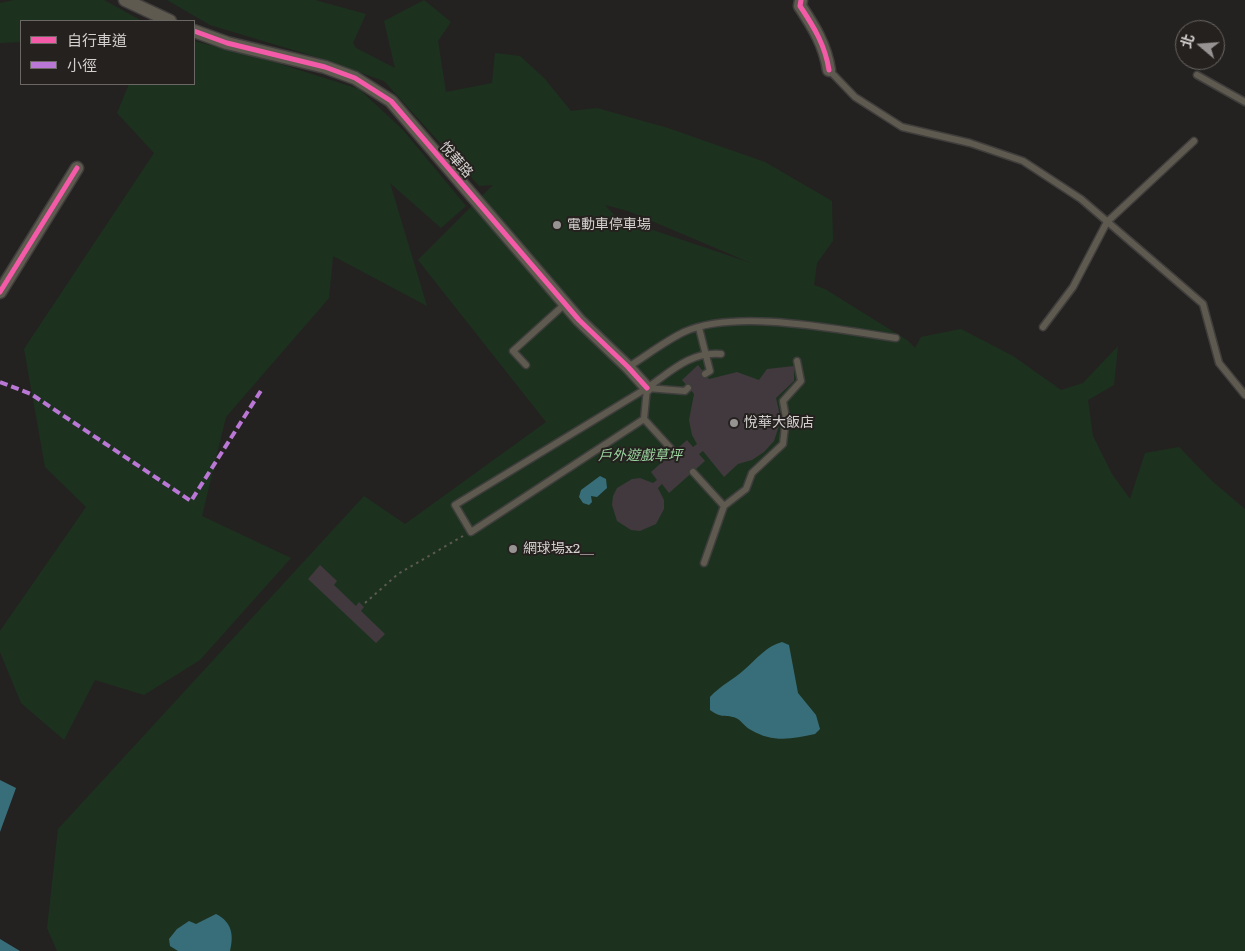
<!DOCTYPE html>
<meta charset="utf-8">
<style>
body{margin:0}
#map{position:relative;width:1245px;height:951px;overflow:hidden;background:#242220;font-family:Literata,"Noto Sans TC",serif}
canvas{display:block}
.legend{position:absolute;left:20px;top:20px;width:175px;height:65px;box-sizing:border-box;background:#25211f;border:1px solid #6b6765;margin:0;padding:6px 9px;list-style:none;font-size:15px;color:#d3d0cf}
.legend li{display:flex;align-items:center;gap:10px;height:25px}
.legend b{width:25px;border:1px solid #6b6765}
.north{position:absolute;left:1175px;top:20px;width:50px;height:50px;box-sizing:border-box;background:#25211f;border:1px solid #6b6765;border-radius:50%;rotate:288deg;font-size:14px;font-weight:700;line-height:20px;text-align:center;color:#d3d0cf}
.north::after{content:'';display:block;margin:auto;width:18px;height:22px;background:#969392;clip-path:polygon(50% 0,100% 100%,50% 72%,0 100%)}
</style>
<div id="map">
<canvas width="1245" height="951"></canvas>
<ul class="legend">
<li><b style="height:6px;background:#f35aa7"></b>自行車道</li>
<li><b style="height:6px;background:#ba77d6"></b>小徑</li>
</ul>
<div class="north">北</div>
</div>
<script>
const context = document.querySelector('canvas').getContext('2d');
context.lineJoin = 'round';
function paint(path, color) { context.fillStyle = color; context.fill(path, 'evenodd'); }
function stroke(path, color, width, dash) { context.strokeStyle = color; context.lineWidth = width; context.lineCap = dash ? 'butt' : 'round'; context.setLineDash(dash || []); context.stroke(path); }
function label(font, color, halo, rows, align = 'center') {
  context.font = font + ' Literata,"Noto Sans TC",serif'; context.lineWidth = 4; context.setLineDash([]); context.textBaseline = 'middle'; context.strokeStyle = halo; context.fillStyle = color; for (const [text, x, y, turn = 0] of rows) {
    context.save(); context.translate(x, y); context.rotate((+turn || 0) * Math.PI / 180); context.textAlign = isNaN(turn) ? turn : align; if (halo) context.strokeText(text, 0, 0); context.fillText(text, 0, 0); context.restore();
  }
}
paint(new Path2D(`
 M15,0H104L142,21H21V42L0,43V3Z
 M167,0H315L366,14L353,43L356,48L395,68L384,21L424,0L451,22L438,41L446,92L492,83L495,53L520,56L545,79L571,111L597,108L668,128L765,162L832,201L833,241L817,263L814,285L825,289L907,340L915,348L921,337L961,329L1013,356L1061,390L1083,383L1118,346L1114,385L1088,400L1093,436L1112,474L1130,499L1145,453L1179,447L1212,481L1245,509V951H57L47,928L58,829L364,496L405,524L546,422L418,260L493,185L479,186L384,81L313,56L210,25ZM605,205L628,211L751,263L617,218Z
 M194,41L274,62L359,89L403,130L466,206L441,228L390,183L427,306L333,256L329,298L226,417L202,516L291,558L200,660L144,695L95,680L64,740L21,703L0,652V631L86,507L45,467L24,349L154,153L117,113L129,84H194Z`), '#1c321f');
paint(new Path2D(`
 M600,476L606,479L607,488L597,497L591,496L592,502L589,505L583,503L579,497L581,490Z
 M782,642L789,645L798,693L816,715L820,729L815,734C792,739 773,743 751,730C745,727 741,720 736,718C726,714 722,719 710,710V697C721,685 733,680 744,670C757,659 766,646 782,642Z
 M0,780L16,788L0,832Z
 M216,914C232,922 234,935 230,951H178L170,946L169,939L177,929L189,921L196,924Z
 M0,939L20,951H0Z`), '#386e7a');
paint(new Path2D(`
 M698,365L709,379L737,372L759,380L767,369L794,366V381L776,398L779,411V426L774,441L764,452L752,460L738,464L724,477L703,451L699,454L705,461L669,493L662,484L658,488L664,500V509L656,524L640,531L631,530L617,521L612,505L613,496L617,488L632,479L640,478L653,483L657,480L651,472L687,440L693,447L697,444L692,435L689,420L694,394L682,380Z
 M320,565L337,581L334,585L356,606L359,602L364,607L361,611L385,634L376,643L308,579Z`), '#41393d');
const service = new Path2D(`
 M829,70L855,97L902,127L970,143L1023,161L1081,199L1203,304L1219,363L1245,395
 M1197,75L1245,102
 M1043,327L1073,287L1107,222L1194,141
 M699,328L710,371L705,374
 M526,365L513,351L565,304
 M628,367C646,356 665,341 684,332C737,308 839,330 896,338
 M644,419L471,532L455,505L647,388L685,391L688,388
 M674,452L644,419L647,388C670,372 691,351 721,354
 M693,472L724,506L746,489L752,473L783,444L786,418L783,401L801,381L797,361
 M704,563L724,506`);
const minor = new Path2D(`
 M125,0L170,21
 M801,0L800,6C814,27 825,45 829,70
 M194,31L227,43L325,67L355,78L391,101L579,320L628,367L647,388
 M0,292L77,168`);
stroke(service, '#3f3e3d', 9);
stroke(minor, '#3f3e3d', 15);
stroke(new Path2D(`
 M365,603L398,574L463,536`), '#5d5a53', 2, [2.5, 4]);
stroke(service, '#5f5a4f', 6);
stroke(minor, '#5f5a4f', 12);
stroke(new Path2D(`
 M0,382L31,394L191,501L262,389`), '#ba77d6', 4, [8, 4]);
stroke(new Path2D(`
 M801,0L800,6C814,27 825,45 829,70
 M194,31L227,43L325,67L355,78L391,101L579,320L628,367L647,388
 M0,292L77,168`), '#f35aa7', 5);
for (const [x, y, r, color] of [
 [557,225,5,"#969392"],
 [734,423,5,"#969392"],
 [513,549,5,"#969392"]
]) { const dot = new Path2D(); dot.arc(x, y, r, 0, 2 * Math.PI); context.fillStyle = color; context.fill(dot); stroke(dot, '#25211f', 2); }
label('14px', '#d3d0cf', '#25211f', [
 ["悅華路",456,160,49]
]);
label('14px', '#d3d0cf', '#25211f', [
 ["電動車停車場",567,225],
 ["悅華大飯店",744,423],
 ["網球場x2＿",523,549]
], 'left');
label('italic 14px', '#99d39e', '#25211f', [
 ["戶外遊戲草坪",640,456]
]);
</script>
